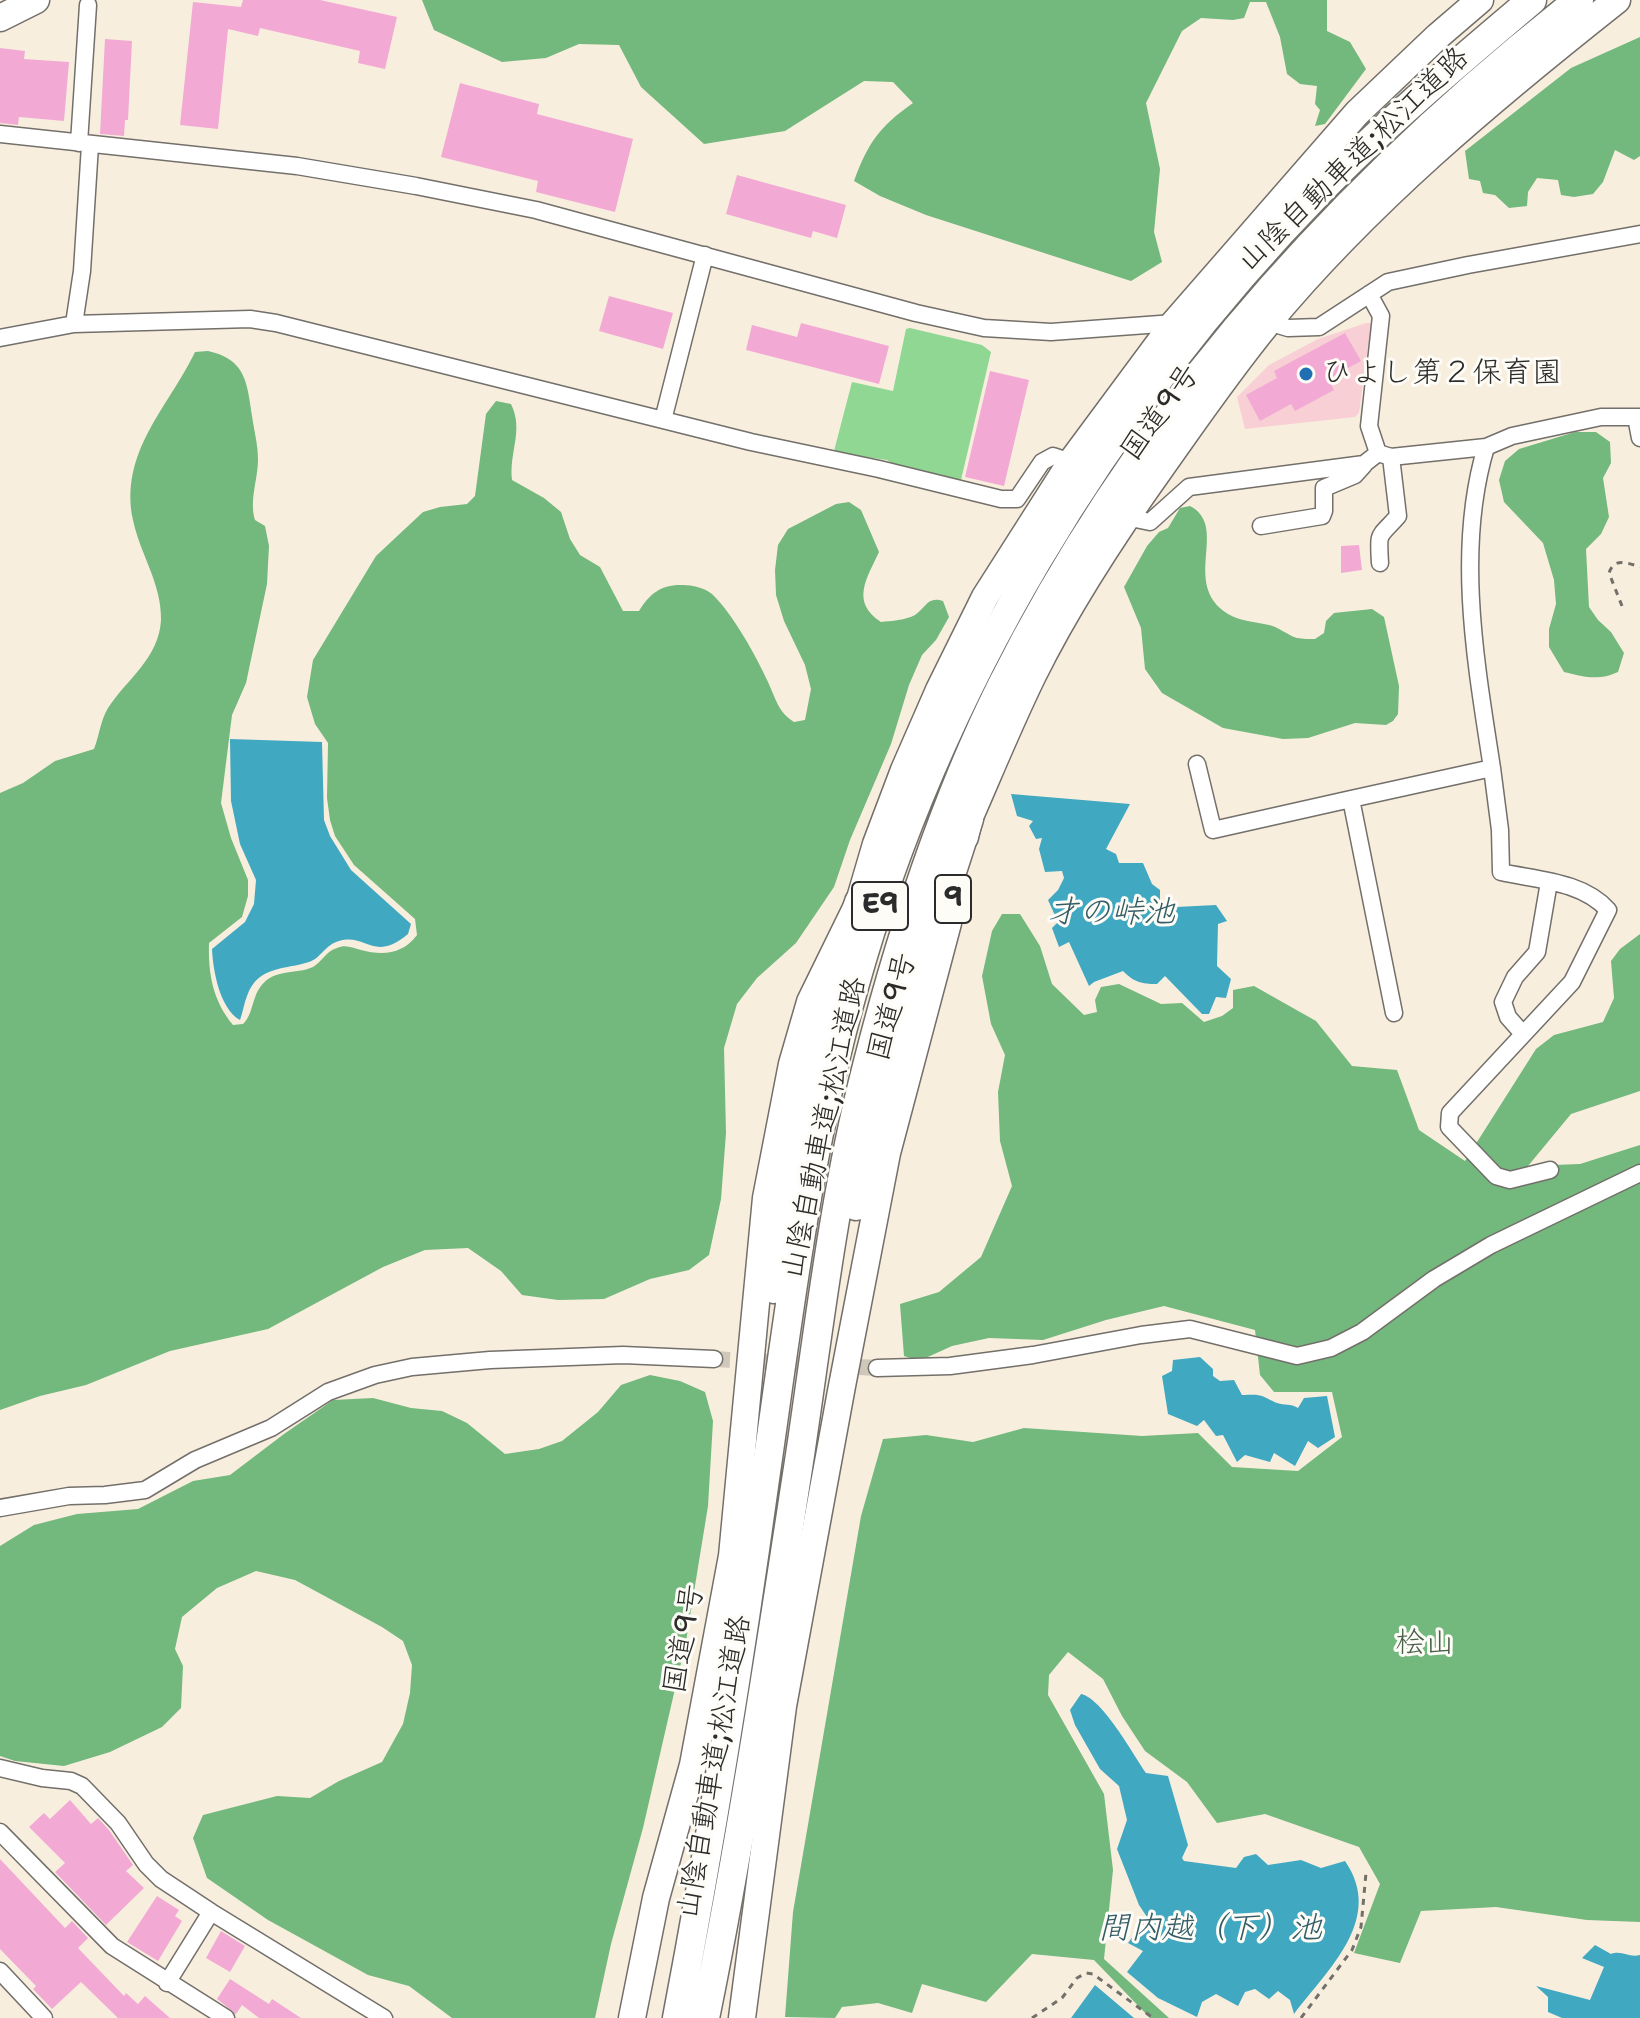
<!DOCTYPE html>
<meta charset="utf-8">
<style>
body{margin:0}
canvas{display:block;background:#f8eede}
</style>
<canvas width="1640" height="2018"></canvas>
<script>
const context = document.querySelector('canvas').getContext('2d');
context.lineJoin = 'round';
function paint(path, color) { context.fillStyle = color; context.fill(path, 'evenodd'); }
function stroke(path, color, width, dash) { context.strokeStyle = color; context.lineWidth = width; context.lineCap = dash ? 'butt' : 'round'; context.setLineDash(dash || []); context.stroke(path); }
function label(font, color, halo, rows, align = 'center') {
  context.font = font + ' "Shantell Sans","Klee One",sans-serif'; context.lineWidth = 6; context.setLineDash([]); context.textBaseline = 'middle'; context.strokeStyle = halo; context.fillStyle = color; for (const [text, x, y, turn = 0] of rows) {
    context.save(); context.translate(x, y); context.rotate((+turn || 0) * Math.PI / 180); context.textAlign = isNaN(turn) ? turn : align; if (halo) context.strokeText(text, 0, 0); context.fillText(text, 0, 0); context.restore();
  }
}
paint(new Path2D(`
 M1366,323H1371L1359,413L1355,417L1245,429L1237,397L1269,365L1318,339Z`), '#f7cfd4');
paint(new Path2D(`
 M910,328L982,345L991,352L961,480L958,482L898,468L887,460L836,453L834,451L852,382L893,391L906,329Z`), '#8fd792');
paint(new Path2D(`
 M422,0H1327V31L1350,42L1366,69L1325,124L1315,126L1320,110L1315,104L1317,86L1300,84L1287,74L1280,37L1266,2H1250L1244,18L1233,20L1201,18L1182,31L1146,103L1160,169L1154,232L1162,262L1131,281L926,215L880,196L854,181C868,143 879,127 913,103L893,82L864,81L785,131L704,144L641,87L619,45L579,44L546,58L502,62L434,30Z
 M1640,37V156L1634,160L1615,150L1603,182L1593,194L1574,197L1561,195L1558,180L1537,178L1528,192L1527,206L1509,208L1495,195L1483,193L1480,181L1469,179L1465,151L1571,68Z
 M208,351C246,359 247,383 252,416C254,430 258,445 258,459C258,480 249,500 255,520L265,526L269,546L267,584L246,683L232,715L221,803L231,838L248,880V896L242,917L209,943C208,974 213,1001 233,1025L243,1024C253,1015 252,997 261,986C275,968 295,975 313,967C322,962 326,951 337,948C346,944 352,948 361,950C383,956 403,954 417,935L415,919L354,865L335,836L330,820L327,798L328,743L315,724L307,697L313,660L376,556L423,512L440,507L467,504L475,496L486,414L496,401L511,404C524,431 509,451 512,480L544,498L561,512L570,539L580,555L600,567L623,611H639C650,593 662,584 683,585C692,585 705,588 712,594C733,614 756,656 768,682C776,699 778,712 794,722L805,720L811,689L805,665L784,621L776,595L775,570L778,545L788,529L836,504L849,502L861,510L879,552C867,578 850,602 881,622C891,621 906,620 915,615C926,608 927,596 943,601L949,617L936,640L922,655L909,685L891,744L850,840L834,887L796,943L757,978L737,1004L724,1048L726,1133L721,1199L709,1255L689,1270L650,1279L604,1299L558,1300L522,1295L501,1271L468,1248L425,1250L383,1267L268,1329L170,1351L86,1385L40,1396L0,1410V793L23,783L55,761L94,749C99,736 101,719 108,708C127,679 159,658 161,620C162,584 140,554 133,520C119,452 168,408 195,352Z
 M1575,432H1596L1610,442L1611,463L1603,478L1609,517L1601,534L1586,549L1589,607L1598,620L1611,632L1624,653L1618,672C1598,681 1585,677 1564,672L1549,647V629L1556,604L1554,580L1543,543L1504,502L1499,480L1505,461L1519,449Z
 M1190,506C1230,527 1180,584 1228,614C1239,621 1256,622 1269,625C1279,627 1287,635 1297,638C1302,639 1310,639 1315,639L1324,633L1326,621L1334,613L1372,609L1384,617L1399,686L1398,714L1393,721L1386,725L1355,723L1308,738L1283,739L1223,728L1162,693L1145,669L1141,628L1124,587L1147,546L1159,532L1168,528L1180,508Z
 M1002,914H1020L1040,946L1052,984L1084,1015L1097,1012L1095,1000L1101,987L1119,984L1161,1004L1182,1003L1204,1022L1222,1016L1233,1008V990L1254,986L1316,1021L1352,1066L1397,1070L1419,1130L1465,1161L1536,1049L1554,1035L1603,1022L1614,998L1611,961L1620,949L1640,934V1091L1571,1114L1528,1166L1580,1164L1640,1145V1922L1587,1920L1496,1907L1421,1911L1400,1963L1354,1953L1380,1884L1359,1847L1265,1814L1217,1823L1187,1782L1145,1751L1122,1716L1103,1679L1068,1652L1049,1675L1048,1695L1104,1794L1113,1870L1104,1959L1169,2018H1150L1094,1960L1032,1954L986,2002L922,1984L912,2013L878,2003L842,2007L835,2018L785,2017L793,1912L861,1516L883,1439L926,1435L973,1442L1024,1428L1142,1436L1198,1433L1232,1467L1298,1471L1342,1437L1332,1392H1274L1260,1375L1255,1330L1164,1306L1106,1320L1043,1340L989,1338L952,1346L919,1361L904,1356L900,1304L939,1292L981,1257L1012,1186L1000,1141L998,1092L1005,1055L991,1024L982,976L992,931Z
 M650,1375L680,1381L705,1392L713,1421L708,1506L686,1641L643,1828L611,1944L595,2018H452L409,1986L368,1975L268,1920L207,1878L193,1838L203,1815L277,1796L310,1798L339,1781L382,1762L403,1724L410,1693L412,1665L403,1641L382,1627L295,1580L256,1571L217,1588L182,1617L175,1649L183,1666L181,1708L162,1727L110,1752L64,1766L15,1761L0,1756V1546L34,1525L77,1514L138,1509L193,1481L230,1475L284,1434L333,1400L373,1398L411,1408L442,1411L467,1423L505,1454L539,1449L562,1441L598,1412L621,1385Z`), '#73b87c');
paint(new Path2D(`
 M230,739L322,742L324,820L330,836L351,870L411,924L408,934C373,963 367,933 339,941C326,944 320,959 309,962C285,970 258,965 247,996C244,1003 243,1012 240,1020C220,1009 213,971 212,949L245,922L254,904L256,880L240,844L231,801Z
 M1011,794L1130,804L1106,849L1116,854L1119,863H1143L1152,884L1160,890V902L1176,907L1216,905L1227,921L1218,924L1217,966L1231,979L1226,998L1216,997L1209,1014H1202L1165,976L1157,984C1141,984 1134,982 1123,971L1094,982L1089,986L1069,942L1059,947L1052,928L1058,922L1048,900L1058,890L1064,878L1062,871L1045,872L1039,849L1042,838L1036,839L1029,826L1033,821L1017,816Z
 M1200,1357L1213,1369V1376L1220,1381L1234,1380L1242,1395C1264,1394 1259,1395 1277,1403C1285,1406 1290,1403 1298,1408L1304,1398L1327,1396L1335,1437L1318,1448L1308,1441L1295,1466L1274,1453L1270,1462L1245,1455L1237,1462L1223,1435L1216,1436L1204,1420L1197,1426L1168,1414L1162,1376L1172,1371L1173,1360Z
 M1081,1694C1102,1698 1133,1754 1146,1773L1168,1776L1188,1845L1182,1858L1184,1861L1236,1868L1244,1857L1256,1854L1268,1865L1301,1860L1321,1868L1345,1861C1385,1919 1328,1969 1294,2014L1290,2000L1278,1991L1269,1999L1255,1989L1245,1992L1238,2006L1216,1994L1202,2002L1197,2017L1158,1998L1127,1972L1143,1951L1128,1943L1147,1917L1139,1905L1117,1849L1127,1820L1119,1786L1100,1769L1075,1725L1070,1710Z
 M1595,1945L1611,1954C1622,1950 1629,1958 1640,1955V2018H1562L1548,2012V1997L1536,1986L1590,2000L1604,1967L1582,1958Z
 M1095,1985L1134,2018H1071Z`), '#41a8c1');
paint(new Path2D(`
 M243,0H320L397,17L385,69L358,63L360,51L260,28L258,36L228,29L218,129L180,125L193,2L241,7Z
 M105,39L132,41L128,120H125L124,136L100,134Z
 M0,48L25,51L24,59L69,62L64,121L19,117L18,125L0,123Z
 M460,83L539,104L537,114L633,139L615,212L536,192L538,181L441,157Z
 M737,175L846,205L837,238L813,231L811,238L726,214Z
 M609,296L673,313L663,349L599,331Z
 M801,323L889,346L879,384L746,350L752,325L797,337Z
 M1345,333L1361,361L1328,379L1334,390L1295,411L1291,404L1260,421L1246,395L1277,378L1274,371Z
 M990,371L1029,380L1004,486L965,477Z
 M1359,545L1362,570L1341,573V546Z
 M70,1800L91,1824L98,1818L109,1830L133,1865L126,1871L144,1888L106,1925L55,1872L65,1863L29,1827L44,1813L50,1819Z
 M0,1859L65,1928L72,1921L88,1938L78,1948L124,1996L126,1993L138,2004L145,1996L170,2018H118L81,1982L52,2009L33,1989L36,1986L0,1949Z
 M157,1896L179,1910L175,1916L182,1921L158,1961L127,1942Z
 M221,1931L245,1946L230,1972L206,1958Z
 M230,1979L269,2004L272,1999L301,2018H259L242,2005L236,2014L217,1999Z`), '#f2aad5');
stroke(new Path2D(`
 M714,1359L877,1368`), '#cfc7ba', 16, [16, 8]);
const minor = new Path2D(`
 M0,134L297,166L416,186L536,210L916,313L984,328L1051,332L1174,323
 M79,143L88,5
 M1369,294L1381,316L1369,426L1378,453L1391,457L1486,447L1512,436L1601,417H1640
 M1268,322L1288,328L1319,327L1388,282L1468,265L1640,234
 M74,324L82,271L90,145
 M0,338L74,324L250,319L276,323L751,442L879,469L1001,499H1017L1042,462L1053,456L1071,462
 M1636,417L1640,438
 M663,420L705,255
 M1486,447C1455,550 1476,664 1492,768
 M1126,517L1150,522L1189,487L1364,464L1378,453
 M1261,526L1322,516L1324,511V488L1355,475L1364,465
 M1380,563C1378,530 1378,539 1398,516L1391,457
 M1197,764L1213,830L1351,799L1394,1013
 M1351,799L1492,768L1500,830L1501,872C1537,880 1582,881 1608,910L1572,982L1450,1113L1449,1127L1496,1176L1510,1180L1550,1170
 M1523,1034L1508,1017L1503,1002L1515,977L1537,952L1549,882
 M877,1368L950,1366L1033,1355L1141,1335L1190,1329L1297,1356L1331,1348L1362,1332L1434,1279L1491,1245L1640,1173
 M0,1508L69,1496L105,1495L145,1490L195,1460L271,1428L328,1392L375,1375L412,1367L490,1360L623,1355L714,1359
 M0,1768L42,1778L71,1781L82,1786L118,1823L146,1864L161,1879L211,1912
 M0,1832L112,1946L226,2018
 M0,1971L44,2018
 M167,1983L211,1912L384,2018`);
const trunk = new Path2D(`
 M0,18L36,0
 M965,837L969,819C990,771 1010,722 1033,675C1069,602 1116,531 1163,465C1197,417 1230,369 1267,324C1368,202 1493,98 1617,0
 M632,2018L656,1898L693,1765L732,1556L766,1198L792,1064L810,1002L859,902L876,844L904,770L939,690L985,597L1071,462L1174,323L1357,113L1438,36L1480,0
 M742,2018L783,1706L842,1386L887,1153L948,923`);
const motorway = new Path2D(`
 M856,1206L906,1014L969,819
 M774,1289L786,1184L823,1019L859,902
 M677,2018C711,1839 740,1659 765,1479C789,1314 808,1148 854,987C937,689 1105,411 1321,190C1387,122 1460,61 1532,0
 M705,2018C743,1831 771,1643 800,1455C818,1334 832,1213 860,1094C894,955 938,813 1002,685C1139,411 1339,188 1579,0`);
stroke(minor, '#736f6a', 19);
stroke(trunk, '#736f6a', 29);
stroke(motorway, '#736f6a', 31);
stroke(new Path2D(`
 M1622,606L1609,573C1614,557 1628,563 1640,567
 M1032,2018L1062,1998L1077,1978L1086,1973L1093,1974L1153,2018
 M1301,2018L1352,1950L1361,1927L1366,1873`), '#736f6a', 3, [6, 6]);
stroke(minor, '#fff', 16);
stroke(trunk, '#fff', 26);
stroke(motorway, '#fff', 28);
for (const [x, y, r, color] of [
 [1306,374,8,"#1f6fb2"]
]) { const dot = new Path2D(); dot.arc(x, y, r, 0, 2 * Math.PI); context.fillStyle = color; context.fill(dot); stroke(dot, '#fdfcf7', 3); }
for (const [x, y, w] of [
 [953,899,36],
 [880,906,56]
]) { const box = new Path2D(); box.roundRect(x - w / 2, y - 24, w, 48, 6); context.fillStyle = '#fdfcf7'; context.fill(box); stroke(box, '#2b2b2b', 2); }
label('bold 28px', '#2b2b2b', null, [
 ["9",953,899],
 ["E9",880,906]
]);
label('30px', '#2b2b2b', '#fdfcf7', [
 ["山陰自動車道;松江道路",1354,160,-44],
 ["国道9号",1161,413,-54],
 ["国道9号",893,1007,-75],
 ["山陰自動車道;松江道路",825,1128,-78],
 ["国道9号",685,1639,-80],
 ["山陰自動車道;松江道路",715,1767,-80]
]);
label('30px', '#2b2b2b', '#fdfcf7', [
 ["ひよし第２保育園",1322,374]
], 'left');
label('30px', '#495f4a', '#fdfcf7', [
 ["桧山",1425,1644]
]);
label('italic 32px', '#345d67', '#fdfcf7', [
 ["才の峠池",1111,914],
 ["間内越（下）池",1210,1930]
]);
</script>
